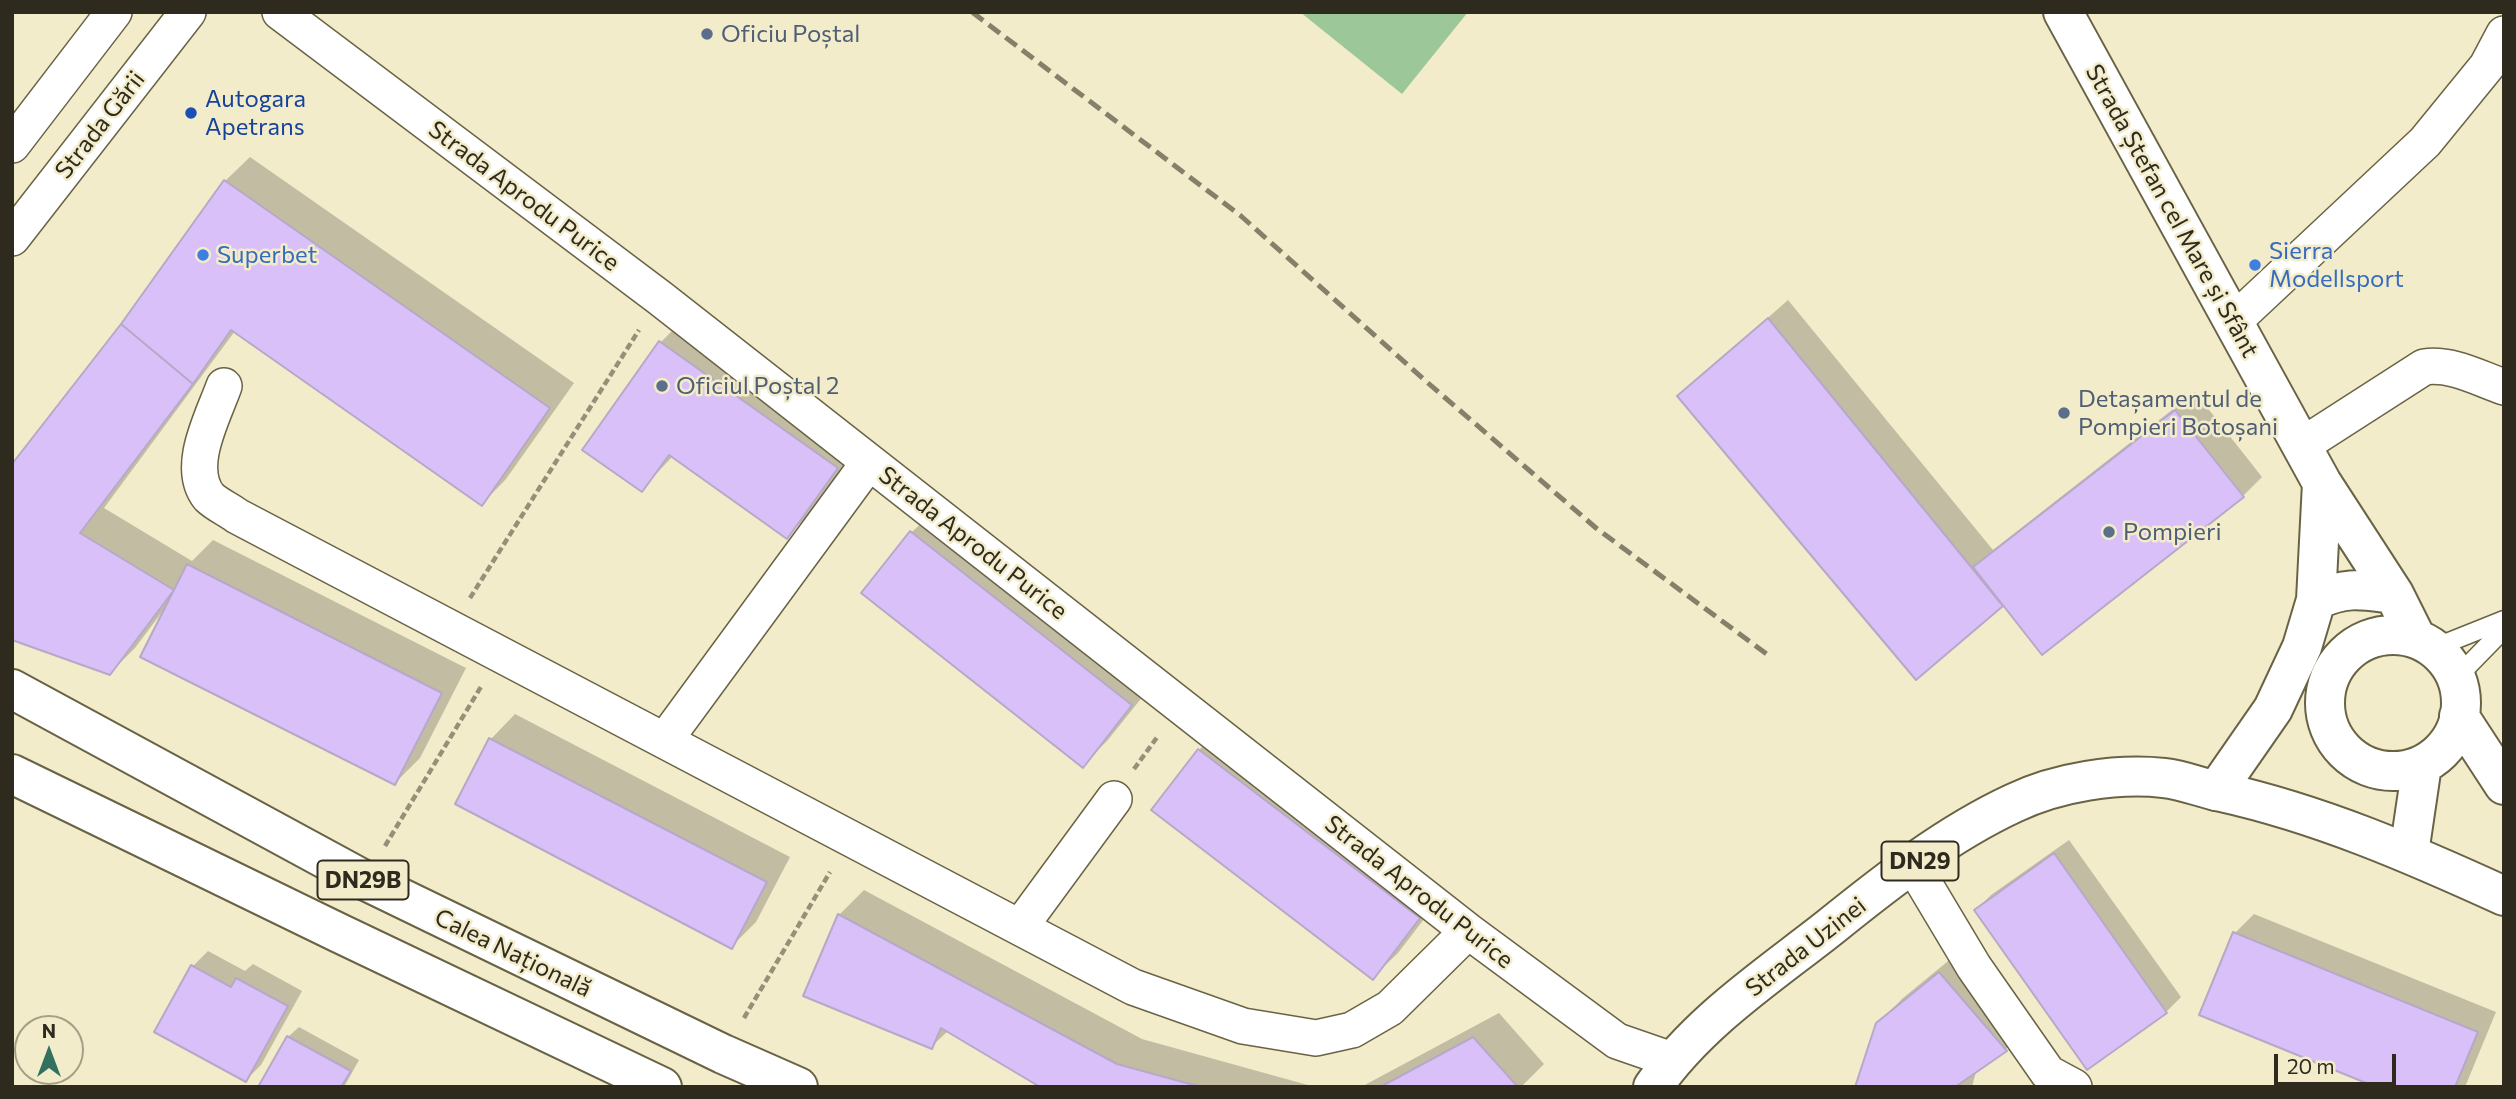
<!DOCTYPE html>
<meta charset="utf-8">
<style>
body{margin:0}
#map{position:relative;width:2516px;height:1099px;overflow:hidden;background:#f3eccb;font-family:Commissioner,sans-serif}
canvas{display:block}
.frame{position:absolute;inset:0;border:14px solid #2e2b1e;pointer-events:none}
.north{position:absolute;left:14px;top:1015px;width:70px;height:70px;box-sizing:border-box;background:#f3eccb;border:2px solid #a49f86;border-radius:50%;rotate:0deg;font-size:19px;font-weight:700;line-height:28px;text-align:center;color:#2e2b1e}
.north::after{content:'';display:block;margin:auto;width:24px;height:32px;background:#32715f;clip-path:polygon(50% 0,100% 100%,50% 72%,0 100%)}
.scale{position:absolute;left:2274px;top:1054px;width:122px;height:32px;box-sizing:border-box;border:4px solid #2e2b1e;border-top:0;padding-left:9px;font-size:21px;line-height:24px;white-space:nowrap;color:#2e2b1e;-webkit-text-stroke:5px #f3eccb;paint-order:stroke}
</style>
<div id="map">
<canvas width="2516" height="1099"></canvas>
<div class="frame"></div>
<div class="north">N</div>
<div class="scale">20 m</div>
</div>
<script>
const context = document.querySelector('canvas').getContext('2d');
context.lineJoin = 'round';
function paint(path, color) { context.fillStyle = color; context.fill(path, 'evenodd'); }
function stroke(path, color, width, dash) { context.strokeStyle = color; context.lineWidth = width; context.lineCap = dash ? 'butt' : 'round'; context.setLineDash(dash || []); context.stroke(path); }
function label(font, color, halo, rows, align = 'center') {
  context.font = font + ' Commissioner,sans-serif'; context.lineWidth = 5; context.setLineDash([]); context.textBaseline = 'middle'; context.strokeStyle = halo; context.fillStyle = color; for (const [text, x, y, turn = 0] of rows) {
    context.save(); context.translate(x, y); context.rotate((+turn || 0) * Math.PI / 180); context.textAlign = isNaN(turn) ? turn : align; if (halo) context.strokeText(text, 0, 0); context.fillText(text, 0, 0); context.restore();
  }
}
paint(new Path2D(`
 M1300,12H1468L1402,94Z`), '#9cc798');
paint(new Path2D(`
 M250,157L574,383L506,479L482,504L235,331L104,508L192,561L213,540L466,668L420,758L395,783L162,612L135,648L110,673L12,638L122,326L225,181Z
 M1788,300L1993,550L2195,392L2262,477L2243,496L2042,653L2003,603L1916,678L1679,396Z
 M685,318L862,443L812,512L787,536L673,456L641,490L660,343Z
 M937,508L1156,680L1107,741L1082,766L912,532Z
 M515,714L790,857L756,922L731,947L491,739Z
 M1224,725L1444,893L1398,953L1373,977L1199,750Z
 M2069,840L2181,997L2166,1012L1976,910L1991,895Z
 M864,890L1142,1039L1315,1087H1043L948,1031L931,1047L805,995L839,915Z
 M2254,914L2496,1012L2465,1087H2381L2235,933Z
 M1964,948L2030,1025L2006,1049L1977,1068L1972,1087H1857L1877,1024L1903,998Z
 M208,951L245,971L253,964L302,991L261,1065L246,1080L157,1031L193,966Z
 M1499,1013L1544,1064L1521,1087H1361Z
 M299,1027L359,1060L344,1087H260L288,1037Z`), '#0003');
const building = new Path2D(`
 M224,180L550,408L482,506L231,330L193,384L121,324Z
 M1768,318L2003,606L1916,680L1677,396Z
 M121,324L193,384L80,533L174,590L110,675L12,640V464Z
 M659,341L838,468L787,539L669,455L642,492L582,450Z
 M2175,410L2244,497L2042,655L1973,567Z
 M910,531L1132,705L1083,768L861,593Z
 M187,564L442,693L395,785L140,657Z
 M489,738L767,882L732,949L455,804Z
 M1198,749L1420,918L1373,980L1151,810Z
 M2054,853L2167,1013L2087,1070L1974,910Z
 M838,914L1117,1064L1201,1087H1040L941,1028L932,1049L803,996Z
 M2233,932L2478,1032L2455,1087H2376L2199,1015Z
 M191,965L231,987L236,978L288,1006L246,1082L154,1032Z
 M1939,972L2007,1051L1955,1087H1855L1876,1023Z
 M287,1036L351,1071L341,1087H258Z
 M1473,1037L1518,1087H1380Z`);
paint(building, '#d9c0f9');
stroke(building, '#b6a9c7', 2);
const service = new Path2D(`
 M2434,648L2504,620
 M2449,663L2457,677L2504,629`);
const minor = new Path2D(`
 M280,12L660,298L1468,931L1617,1041L1672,1060
 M12,145L114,12
 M12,238L188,12
 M2233,322L2425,142L2487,66L2504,34
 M224,386C213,417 185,467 209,497C216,504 229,510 237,516L1133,987L1243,1026L1316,1038L1352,1030L1390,1008L1468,931
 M2301,446L2424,367C2452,363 2478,378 2504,387
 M665,740L869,462
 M1913,865L1974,967L2048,1073L2074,1087
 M1020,927L1114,799`);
const secondary = new Path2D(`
 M2063,12L2322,483L2394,594L2416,638
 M2316,600C2348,586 2361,590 2394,594
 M2325 703a68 68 0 1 1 136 0a68 68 0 1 1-136 0Z
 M2459,716L2504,785
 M2216,791L2273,709L2302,647L2316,600L2322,483
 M2409,853L2422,765`);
const primary = new Path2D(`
 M12,689L364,880L723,1054L798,1087
 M12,774L339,933L662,1087
 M1653,1087C1698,1022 1768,976 1829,928C1886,882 1947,834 2014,803C2058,782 2116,773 2164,778C2183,780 2202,788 2221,792C2320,814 2412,854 2504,896`);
stroke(service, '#696345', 21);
stroke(minor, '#696345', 38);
stroke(secondary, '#696345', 42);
stroke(primary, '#696345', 42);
stroke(new Path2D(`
 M470,598L639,330
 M1134,769L1158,736
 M385,846L482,685
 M744,1018L830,872`), '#959078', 4.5, [7, 3.5]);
stroke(service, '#fff', 18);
stroke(minor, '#fff', 35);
stroke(secondary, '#fff', 38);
stroke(primary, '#fff', 38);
stroke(new Path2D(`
 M972,12L1241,216L1428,383L1596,528L1768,655`), '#85806a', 5, [14, 7]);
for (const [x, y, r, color] of [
 [707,34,7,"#5c6f8a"],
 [191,113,7,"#1a4fb4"],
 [203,255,7,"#3f7fe0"],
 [2255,265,7,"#3f7fe0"],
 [662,386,7,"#5c6f8a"],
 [2064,413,7,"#5c6f8a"],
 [2109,532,7,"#5c6f8a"]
]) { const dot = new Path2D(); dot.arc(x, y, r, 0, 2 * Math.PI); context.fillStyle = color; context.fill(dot); stroke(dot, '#f3eccb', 2.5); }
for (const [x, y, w] of [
 [1920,861,77],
 [363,880,91]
]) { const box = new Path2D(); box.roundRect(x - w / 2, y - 19.5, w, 39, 5); context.fillStyle = '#f3eccb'; context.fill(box); stroke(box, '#2e2b1e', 2); }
label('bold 23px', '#2e2b1e', null, [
 ["DN29",1920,861],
 ["DN29B",363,880]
]);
label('24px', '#4e5e75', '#f3eccb', [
 ["Oficiu Poștal",721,34],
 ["Oficiul Poștal 2",676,386],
 ["Detașamentul de",2078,399],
 ["Pompieri Botoșani",2078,427],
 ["Pompieri",2123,532]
], 'left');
label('24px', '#164399', '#f3eccb', [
 ["Autogara",205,99],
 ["Apetrans",205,127]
], 'left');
label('24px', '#2e2b1e', '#f3eccb', [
 ["Strada Gării",100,125,-52],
 ["Strada Aprodu Purice",524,196,37],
 ["Strada Ștefan cel Mare și Sfânt",2172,211,61],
 ["Strada Aprodu Purice",973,543,38],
 ["Strada Aprodu Purice",1419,892,38],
 ["Strada Uzinei",1806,947,-38],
 ["Calea Națională",513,953,26]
]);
label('24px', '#366cbe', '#f3eccb', [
 ["Sierra",2269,251],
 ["Modellsport",2269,279],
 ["Superbet",217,255]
], 'left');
</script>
